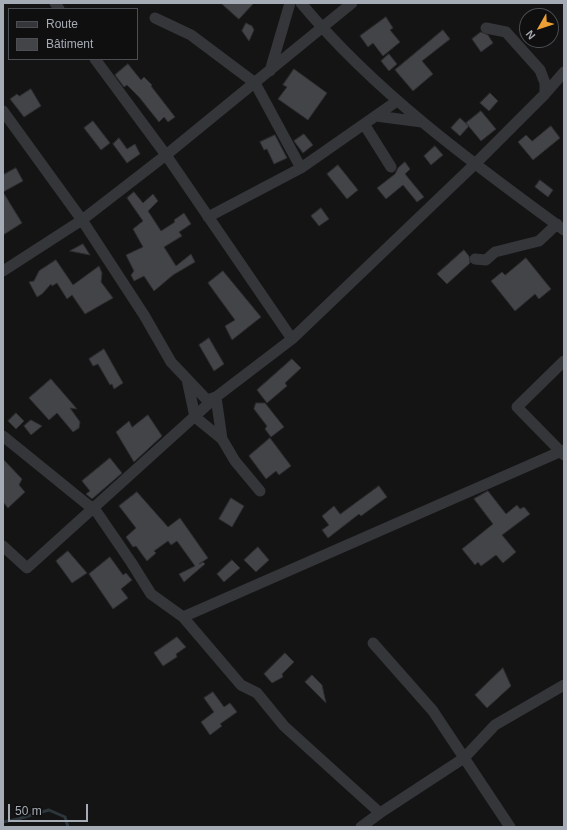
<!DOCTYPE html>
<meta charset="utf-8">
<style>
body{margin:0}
#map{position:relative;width:567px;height:830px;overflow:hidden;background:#141415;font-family:Helvetica,sans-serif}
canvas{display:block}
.frame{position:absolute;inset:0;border:4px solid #a6acb5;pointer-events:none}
.legend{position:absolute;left:8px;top:8px;width:130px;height:52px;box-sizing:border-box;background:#0f0f10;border:1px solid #4b4e52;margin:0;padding:5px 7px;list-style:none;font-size:12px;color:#a6acb5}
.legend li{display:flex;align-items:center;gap:8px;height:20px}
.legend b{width:20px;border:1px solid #4b4e52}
.north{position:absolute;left:519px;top:8px;width:40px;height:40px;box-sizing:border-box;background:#0f0f10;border:1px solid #4b4e52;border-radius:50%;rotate:231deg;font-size:11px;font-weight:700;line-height:16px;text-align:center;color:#a6acb5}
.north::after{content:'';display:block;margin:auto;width:14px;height:18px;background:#ec9f35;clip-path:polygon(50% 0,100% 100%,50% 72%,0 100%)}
.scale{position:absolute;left:8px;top:804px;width:80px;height:18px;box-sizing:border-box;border:2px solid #a6acb5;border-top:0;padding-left:5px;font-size:12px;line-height:14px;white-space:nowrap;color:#a6acb5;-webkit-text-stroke:3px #0f0f10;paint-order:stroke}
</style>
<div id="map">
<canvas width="567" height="830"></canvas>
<div class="frame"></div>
<ul class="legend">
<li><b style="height:5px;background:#35363a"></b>Route</li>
<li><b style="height:11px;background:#434448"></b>Bâtiment</li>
</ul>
<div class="north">N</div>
<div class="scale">50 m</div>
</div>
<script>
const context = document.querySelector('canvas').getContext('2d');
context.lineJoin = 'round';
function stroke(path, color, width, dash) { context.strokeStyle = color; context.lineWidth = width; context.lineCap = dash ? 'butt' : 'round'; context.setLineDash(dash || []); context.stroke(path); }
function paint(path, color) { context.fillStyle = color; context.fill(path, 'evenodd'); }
stroke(new Path2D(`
 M3,822L18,819L49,810L65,817L68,827`), '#2c363b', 3);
const building = new Path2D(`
 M221,3H254L239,19Z
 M386,17L393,28L390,30L400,42L383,56L373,43L368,47L360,36Z
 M246,23L252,26L254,30L249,41L242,31Z
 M443,30L450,39L422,61L433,74L413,91L395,70Z
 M481,32L488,35L493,43L481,52L472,39Z
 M389,54L397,64L389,71L381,61Z
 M128,64L141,80L144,77L152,85L151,86L175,117L168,122L164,117L159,122L139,97L127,85L124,87L115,75Z
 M294,69L327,93L308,120L278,99L287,87L283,85Z
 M31,89L41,106L24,117L10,99L17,94L19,96Z
 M490,93L498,101L489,111L480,103Z
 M481,111L496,129L481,141L466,123Z
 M460,118L469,126L460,136L451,128Z
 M93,121L110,143L101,150L84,128Z
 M551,126L560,138L533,160L518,142L526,135L532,141Z
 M304,134L313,145L303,153L294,141Z
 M275,135L287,158L274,164L267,149L264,150L260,142Z
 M119,138L127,149L135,144L140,154L127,163L113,144Z
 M435,146L443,155L431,165L424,156Z
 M405,162L410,169L405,174L424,197L417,202L403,185L386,199L377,188L395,174L398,168Z
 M338,165L358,190L347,199L327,174Z
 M16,168L23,181L3,192V175Z
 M540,180L553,190L548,197L535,187Z
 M3,192L22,223L3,235Z
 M134,192L143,203L153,194L158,201L148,211L161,231L175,222L174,220L184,213L191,224L179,232L182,236L164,247L176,266L191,254L195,262L173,275L154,291L144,276L134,281L131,275L134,271L126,255L143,247L133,229L143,221L127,198Z
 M321,208L329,219L319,226L311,216Z
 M83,244L90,255L70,251Z
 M464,250L469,256L470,263L447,284L437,274Z
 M526,258L551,289L539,299L535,294L515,311L491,281L502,272L505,275Z
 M56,260L73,285L99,266L102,273L101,282L113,298L85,314L72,295L67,299L57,283L52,286L51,284L42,294L37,297L29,282L34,281L39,271Z
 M223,271L261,317L232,340L225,326L235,320L208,283Z
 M209,338L224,364L214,371L199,345Z
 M104,349L123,383L114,389L112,384L110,385L98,364L93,366L89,359Z
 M292,359L301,368L285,383L287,386L267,403L257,390Z
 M51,379L77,409L70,408L80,422L79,428L73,432L57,413L49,420L29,398Z
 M256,403H265L284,427L271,437L265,429L267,426L254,409Z
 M16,413L24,421L16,429L8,421Z
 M148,415L162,436L134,462L116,432L129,421L132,427Z
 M31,420L42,426L31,435L24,426Z
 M270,438L291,466L279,475L276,471L266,479L249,456Z
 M110,458L122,473L92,499L86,494L90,491L82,481Z
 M3,459L22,479L19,485L25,492L8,508L3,502Z
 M379,486L387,497L361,516L359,514L328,538L322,530L329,525L322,516L334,506L340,514Z
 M488,491L506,514L517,505L520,509L524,507L530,514L502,535L516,552L503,563L496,555L481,566L478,562L475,565L462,549L493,524L474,499Z
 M137,492L168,527L180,518L208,558L199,564L203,562L205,564L184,582L179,574L195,566L177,541L171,545L168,541L154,551L156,553L147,561L136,546L133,547L126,537L136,528L119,506Z
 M231,498L244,506L232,527L219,519Z
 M258,547L269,560L256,572L244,560Z
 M68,551L87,573L72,583L56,561Z
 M110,557L123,575L126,573L132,580L121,589L128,598L113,609L89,574Z
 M232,560L240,568L224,582L217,574Z
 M177,637L186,647L176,654L177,657L163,666L154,653Z
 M285,653L294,662L282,674L283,677L272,683L264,674Z
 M503,668L511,686L487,708L475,695Z
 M312,675L322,685L326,703L305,682Z
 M213,692L224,707L230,703L237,712L220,724L222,726L210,735L201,722L214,712L204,698Z`);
paint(building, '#434448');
stroke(building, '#2e2e31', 1);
stroke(new Path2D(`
 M55,3L59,9
 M301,3C375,92 471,162 564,230
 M155,18L191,35L255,83L301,168
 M486,28L506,32L540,70L545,83V94
 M95,59L166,155L292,339
 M270,71L290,3
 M3,111L82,220L144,315L171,362L207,400L216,397L222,439L235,461L260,491
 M376,116L422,122
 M364,124L391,167
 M208,217L301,168L397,101
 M475,259L486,260L495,252L539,241L557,224
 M3,271L82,220L166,155L352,3
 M564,361L517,407L564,455
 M187,379L195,417L222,439
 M3,436L88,505L94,508L131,562L151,594L183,617L241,685L257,693L284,726L380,813L464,758L495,725L564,685
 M3,546L27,568L216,397L292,339L476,163L545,94L564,72
 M183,617L564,450
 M373,643L433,711L510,827
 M361,827L380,813`), '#35363a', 11);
</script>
